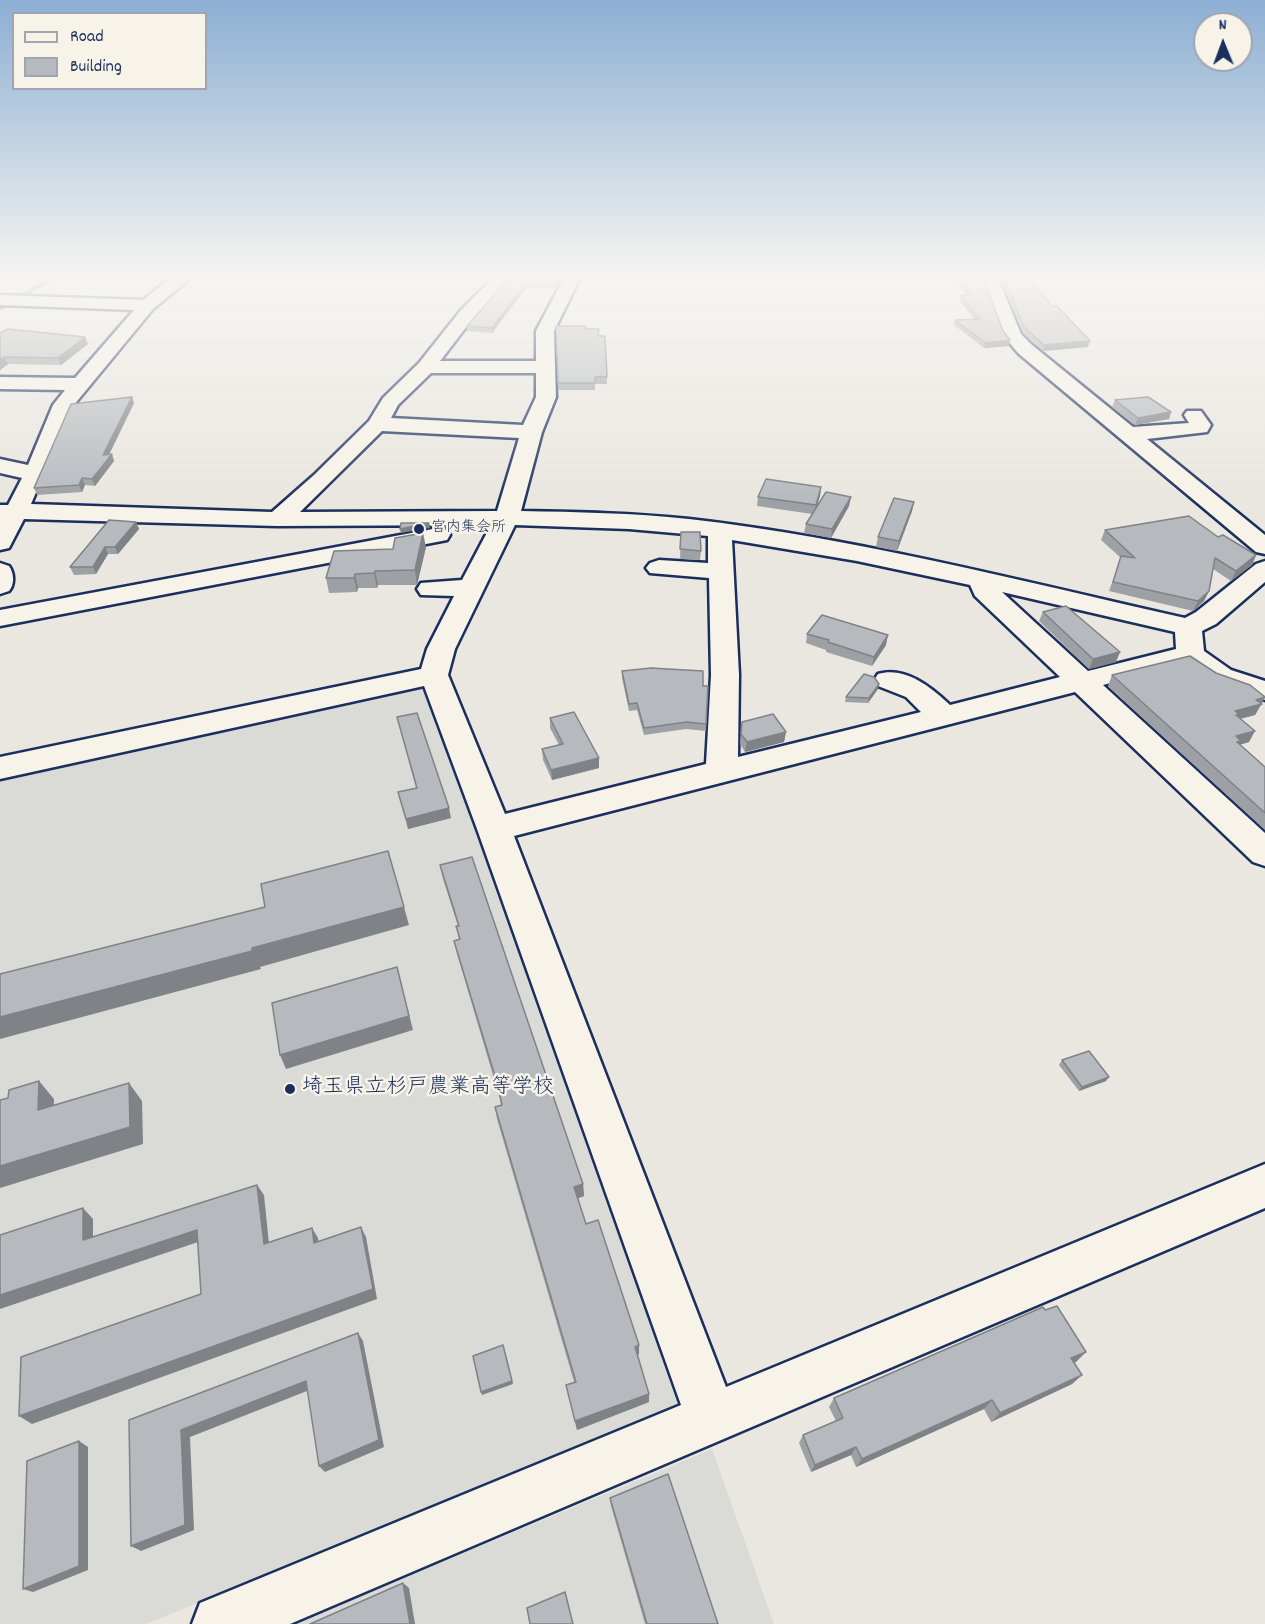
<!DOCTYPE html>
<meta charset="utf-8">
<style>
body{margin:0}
#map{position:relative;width:1265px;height:1624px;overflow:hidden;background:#eae7e0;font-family:Dekko,sans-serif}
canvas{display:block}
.legend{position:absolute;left:12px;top:12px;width:195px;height:78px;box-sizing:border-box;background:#f7f3e8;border:2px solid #9fa5b1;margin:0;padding:8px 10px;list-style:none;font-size:18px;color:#1b2f5e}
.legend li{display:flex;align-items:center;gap:12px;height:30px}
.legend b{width:30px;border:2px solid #9fa5b1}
.north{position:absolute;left:1193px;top:12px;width:60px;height:60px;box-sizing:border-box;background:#f7f3e8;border:2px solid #9fa5b1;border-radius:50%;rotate:359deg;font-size:16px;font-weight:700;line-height:24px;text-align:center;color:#1b2f5e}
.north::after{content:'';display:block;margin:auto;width:21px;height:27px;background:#1b2f5e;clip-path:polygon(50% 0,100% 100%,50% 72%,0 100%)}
</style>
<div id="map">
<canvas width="1265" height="1624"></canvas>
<ul class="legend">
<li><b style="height:8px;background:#f7f3e8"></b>Road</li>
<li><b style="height:16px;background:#b6babf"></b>Building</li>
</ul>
<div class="north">N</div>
</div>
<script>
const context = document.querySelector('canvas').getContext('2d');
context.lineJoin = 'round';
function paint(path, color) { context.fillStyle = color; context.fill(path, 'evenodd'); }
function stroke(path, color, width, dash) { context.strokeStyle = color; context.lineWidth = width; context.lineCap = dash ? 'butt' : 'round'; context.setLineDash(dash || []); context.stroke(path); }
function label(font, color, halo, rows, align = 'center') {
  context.font = font + ' Dekko,"Klee One",sans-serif'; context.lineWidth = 5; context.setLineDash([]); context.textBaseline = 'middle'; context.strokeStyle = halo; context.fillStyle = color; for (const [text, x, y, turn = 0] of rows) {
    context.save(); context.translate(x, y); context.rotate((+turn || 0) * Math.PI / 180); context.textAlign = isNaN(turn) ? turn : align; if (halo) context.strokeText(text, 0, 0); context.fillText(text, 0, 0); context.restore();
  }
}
paint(new Path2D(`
 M428,684L695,1402L146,1624H0V777Z
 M712,1449L774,1624H295Z`), '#dadad6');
stroke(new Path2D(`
 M0,308L56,276`), '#6d7892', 4.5);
const minor = new Path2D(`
 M173,276H193L153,309L73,406L31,504L272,512L314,475L369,421L383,398L419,363L461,310L495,276H512L473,318L440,361H536V331L565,276H581L554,331L556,397L542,432L521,511C577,512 633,513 689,519C856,538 1021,581 1185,618L1196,612L1256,564L1265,561V582L1216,624L1202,631L1204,651L1231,670L1265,681V700L1211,682L1185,664L1103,685L1265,833V866L1253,862L1075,692L514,836L726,1387L1265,1164V1208L290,1624H192L200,1603L681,1405L477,829L424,686L0,779V757L421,669L427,649L454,596L421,595L417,589L421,583L462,580L491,525L277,526L24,519L9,548L0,550V505H8L22,478L0,473V459L28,465L53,405L65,390L0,389V377L75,378L134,310L0,305V295L143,300ZM431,373H536V397L523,425L391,418L398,405ZM382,431L519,438L497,511L300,512ZM515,525L629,529L708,536V563L659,560L650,563L646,568L650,573L709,578L711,675L706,764L505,814L448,675L455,649ZM732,540L857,561L970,585L975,596L1060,677L950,705C931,687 905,666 878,674L874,680L878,686L906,697L921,712L738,757L739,675ZM1002,592L1175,632L1176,649L1088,671Z
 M981,276H997L1021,334L1032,345L1133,427L1189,423L1184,415L1187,411H1201L1211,425L1207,432L1147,439L1265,535V554L1256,552L1018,353L1004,336Z
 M438,528L447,530L450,535L447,540L0,626V610Z
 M0,563L9,566C14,573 15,584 9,591L0,594Z`);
stroke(minor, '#1b2f5e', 5);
paint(minor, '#f7f3e8');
paint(new Path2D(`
 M510,276H562L556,288H526L492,333L467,331V326Z
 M954,276H982L1009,346L984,348L954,325L955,320L974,319L959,300L960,295H966Z
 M999,276H1028L1052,306L1088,347L1043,351L1023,333Z
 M556,326L586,329L599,336H605L607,384H595V390H558Z
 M0,333L88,344L61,365L8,364L0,370Z
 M1115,400L1171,412L1169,419L1135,425L1112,407Z
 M134,403L109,454L114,461L95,486L85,485L82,492L37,495L34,488Z
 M821,487L820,496L817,506H849L831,538L804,533L806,524L812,514L757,506L758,497Z
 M914,502L912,511L897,551L876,547L878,537Z
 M136,522L139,529L118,554H108L96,574L74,575L70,567Z
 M1105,530L1218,537L1256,555L1252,565L1231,581L1213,569L1209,591L1204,601L1193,611L1109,591L1121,558L1101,540Z
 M681,532L701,551L700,560L680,559Z
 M426,547L417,585H378L377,588H358L357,592L329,593L326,578L393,549Z
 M1043,612L1116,662L1089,669L1039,621Z
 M807,634L886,645L872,666L826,652V650L806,643Z
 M622,671L708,686L706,731L686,729L644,735L637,710L629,711L622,678Z
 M1216,673L1265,697L1255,715L1240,719L1249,742L1239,745L1265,767V830L1108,686L1112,675Z
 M878,689L868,703L845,702L846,697Z
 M397,717L451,818L408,829L398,792L416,788Z
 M550,718L599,768L552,780L543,760L542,749L559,745L550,728Z
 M742,722L786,732L784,742L745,752L740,744Z
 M440,865L583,1184L584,1196L578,1198L586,1224L639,1345V1354L638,1355L649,1394V1402L577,1430L566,1385L574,1382L497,1119L495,1107L501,1105L500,1099L457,954L454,941L459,939L456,926H458L443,879Z
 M1062,1060L1106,1081L1079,1091L1059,1065Z
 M1076,1362L1074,1363L1082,1375L1072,1384L991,1422L984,1409L856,1467L851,1455L811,1472L799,1443L803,1435L836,1421L829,1407L834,1398Z
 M610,1498L718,1624H645L611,1506Z`), '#9da0a4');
paint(new Path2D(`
 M560,276H562L556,288V283Z
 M526,283V288L492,333V328Z
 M85,337L88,344L61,365L58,358Z
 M1010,340L1009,346L984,348L986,343Z
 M1090,341L1088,347L1043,351L1044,345Z
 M4,357L8,364L0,370V360Z
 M132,397L134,403L106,461L103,455Z
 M1171,412L1169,419L1135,425L1138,418Z
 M112,454L114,461L95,486L92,479Z
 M82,478L85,485L82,492L79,485Z
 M821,487L820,496L814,514L816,505Z
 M851,497L849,506L831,538L832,529Z
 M914,502L912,511L897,551L899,541Z
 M136,522L139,529L118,554L115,547Z
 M429,523L430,528L401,533L400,529Z
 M423,533L426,547L417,585L415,570Z
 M105,547L108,554L96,574L93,567Z
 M1256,555L1252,565L1231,581L1236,571Z
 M375,571L378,585L377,588L374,573Z
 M355,574L358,588L357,592L354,578Z
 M1209,591L1204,601L1193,611L1198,601Z
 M888,635L886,645L872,666L874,657Z
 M1120,652L1116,662L1089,669L1093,659Z
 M879,684L878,689L868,703L869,698Z
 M1265,698L1255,715L1235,720V711L1256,700Z
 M1255,731L1249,742L1235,746L1236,736Z
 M786,732L784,742L745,752L747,742Z
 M599,758V768L552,780L551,770Z
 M449,808L451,818L408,829L406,819Z
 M404,907L409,925L260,967L261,969L0,1039V1017Z
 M397,967L413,1030L286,1069L280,1055Z
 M1109,1077L1106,1081L1079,1091L1082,1087Z
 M39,1081L54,1099L53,1127L38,1110Z
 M129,1083L142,1101L143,1144L0,1188V1166Z
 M583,1184L584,1196L576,1199L574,1187Z
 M257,1185L264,1195L270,1254L264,1244Z
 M83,1208L93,1219V1250L83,1240Z
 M361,1227L366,1237L377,1299L32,1424L19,1416Z
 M312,1228L318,1238L320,1253L314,1243Z
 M197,1230L204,1240L0,1309V1295Z
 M358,1333L363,1341L384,1447L325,1472L319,1466Z
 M639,1345V1354L635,1356V1347Z
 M504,1348L513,1384L482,1395L481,1392Z
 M1086,1352L1076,1362L1062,1368L1071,1358Z
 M1082,1375L1072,1384L991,1422L1000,1413Z
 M306,1381L312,1389L190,1437L194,1530L141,1551L131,1546L181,1430Z
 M649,1394V1402L577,1430L575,1421Z
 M992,1400L984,1409L856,1467L862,1459Z
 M79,1441L88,1447V1570L33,1592L23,1589Z
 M856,1447L851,1455L811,1472L815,1465Z
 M403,1583L409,1588L415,1624H410Z`), '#7f8286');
const building = new Path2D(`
 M510,276H560L556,283H526L492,328L467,326Z
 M958,276H982L1003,331L1010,340L986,343L955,320L980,319L960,295H970Z
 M1003,276H1028L1052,306H1057L1090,341L1044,345L1024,327Z
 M556,326H586V329H599L598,336H605L607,377H595V383H558Z
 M8,329L85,337L58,358L4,357L0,360V333Z
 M132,397L103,455L112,454L92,479L82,478L79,485L34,488L71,404Z
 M1148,397L1171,412L1138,418L1115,400Z
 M766,479L821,487L816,505L758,497Z
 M826,492L851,497L832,529L806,524Z
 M894,498L914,502L899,541L878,537Z
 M1189,516L1218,537L1223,535L1256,555L1236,571L1215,558L1209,591L1198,601L1113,582L1121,556L1135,558L1105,530Z
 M109,520L136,522L115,547H105L93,567H70Z
 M401,523H429L400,529Z
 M681,532H700L701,551L680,549Z
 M423,533L415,570L375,571L374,573L355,574L354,578H326L334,551L393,549L395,538Z
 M1066,606L1120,652L1093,659L1043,612Z
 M822,615L888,635L874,657L828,642L829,640L807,634Z
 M1190,656L1216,673L1250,685L1265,697L1256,700L1262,704L1235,711L1239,714L1236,715L1255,731L1236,736L1241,741L1237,742L1265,767V813L1112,675Z
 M651,668L703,671V686H708L706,724L687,722L644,728L637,703L629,704L622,671Z
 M864,674L874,677L879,684L869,698L846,697Z
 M574,712L599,758L551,770L542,749L563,744L550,718Z
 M417,713L449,808L406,819L398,792L417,788L397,717Z
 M773,714L786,732L747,742L741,734L742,722Z
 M388,851L404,907L252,948V951L0,1017V974L265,907L261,884Z
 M472,857L583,1184L574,1187L586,1224L598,1220L639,1345L635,1347L649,1394L575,1421L566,1385L576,1382L495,1107L502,1105L498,1086L454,941L460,939L456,926H459L440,865Z
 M397,967L409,1016L280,1055L272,1003Z
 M1089,1051L1109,1077L1082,1087L1062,1060Z
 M39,1081L38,1110L129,1083L130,1127L0,1166V1100L8,1098L9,1090Z
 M257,1185L264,1244L312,1228L314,1243L361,1227L373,1289L19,1416L21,1357L201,1294L197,1230L0,1295V1235L83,1208V1240Z
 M1057,1306L1086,1352L1071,1358L1082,1375L1000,1413L992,1400L862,1459L856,1447L815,1465L803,1435L843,1418L834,1398L1043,1307L1045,1310Z
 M358,1333L379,1440L319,1466L306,1381L181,1430L185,1525L131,1546L129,1420Z
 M503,1345L512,1381L481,1392L473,1356Z
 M79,1441V1566L23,1589L27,1461Z
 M668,1474L718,1624H647L610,1498Z
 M403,1583L410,1624H310Z
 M565,1592L573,1624H530L527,1608Z`);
paint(building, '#b6babf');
stroke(building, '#7f8286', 1.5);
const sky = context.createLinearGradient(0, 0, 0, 503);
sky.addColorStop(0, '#8cafd3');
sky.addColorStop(0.55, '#f6f4f1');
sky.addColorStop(1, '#f6f4f100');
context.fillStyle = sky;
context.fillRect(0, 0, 1265, 503);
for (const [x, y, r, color] of [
 [419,529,6,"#1b2f5e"],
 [290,1089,6,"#1b2f5e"]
]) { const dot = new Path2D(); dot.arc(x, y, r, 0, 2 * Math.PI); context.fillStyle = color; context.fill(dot); stroke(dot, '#f7f3e8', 2); }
label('15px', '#1b2f5e', '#f7f3e8', [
 ["宮内集会所",431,529]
], 'left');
label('21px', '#1b2f5e', '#f7f3e8', [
 ["埼玉県立杉戸農業高等学校",302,1089]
], 'left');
</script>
